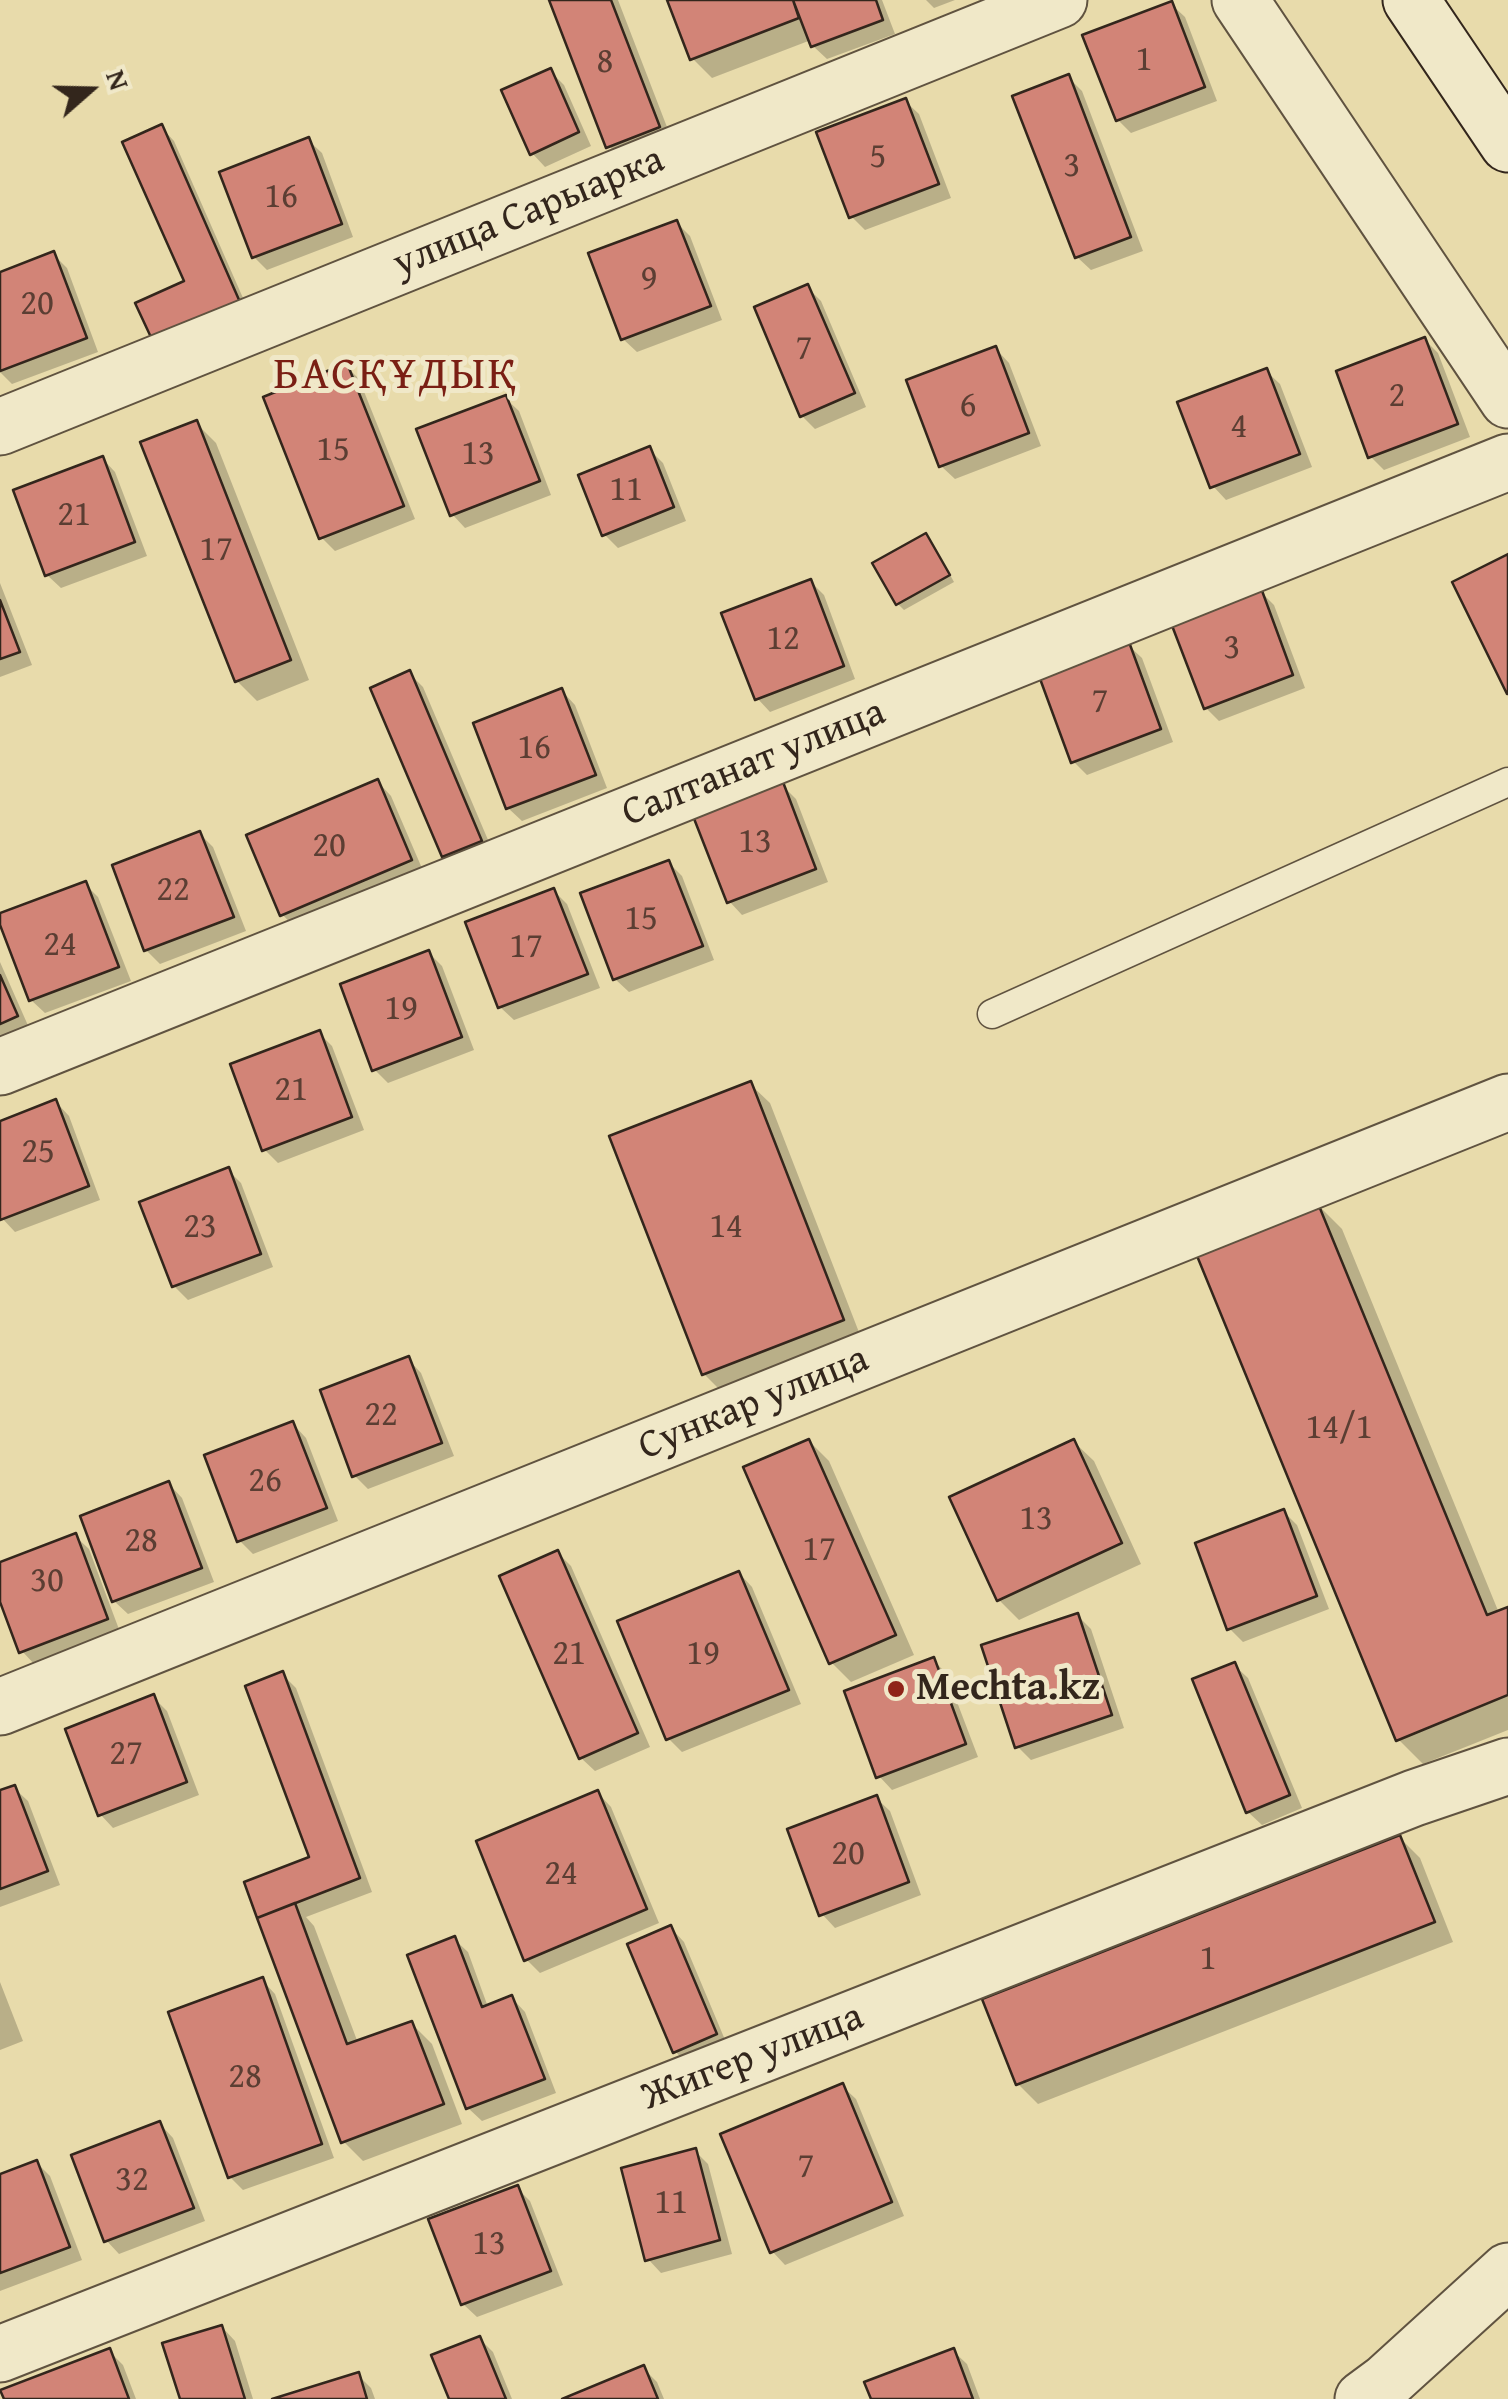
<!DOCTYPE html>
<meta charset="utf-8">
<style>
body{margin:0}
#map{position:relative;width:1508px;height:2399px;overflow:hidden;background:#e8dbab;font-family:"Gentium Book Plus",serif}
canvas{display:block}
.north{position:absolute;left:40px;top:40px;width:100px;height:100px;-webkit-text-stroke:8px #f0e8c8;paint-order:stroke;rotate:70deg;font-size:28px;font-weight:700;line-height:40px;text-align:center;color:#33261c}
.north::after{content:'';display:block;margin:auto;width:35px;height:45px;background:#33261c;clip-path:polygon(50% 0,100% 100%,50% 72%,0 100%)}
</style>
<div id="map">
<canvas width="1508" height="2399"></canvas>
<div class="north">N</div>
</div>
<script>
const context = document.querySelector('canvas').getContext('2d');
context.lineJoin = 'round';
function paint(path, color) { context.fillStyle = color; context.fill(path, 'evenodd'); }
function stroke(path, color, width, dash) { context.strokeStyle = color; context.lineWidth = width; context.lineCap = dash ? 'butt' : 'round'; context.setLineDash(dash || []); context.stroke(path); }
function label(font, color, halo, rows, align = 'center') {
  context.font = font + ' "Gentium Book Plus",serif'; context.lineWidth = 10; context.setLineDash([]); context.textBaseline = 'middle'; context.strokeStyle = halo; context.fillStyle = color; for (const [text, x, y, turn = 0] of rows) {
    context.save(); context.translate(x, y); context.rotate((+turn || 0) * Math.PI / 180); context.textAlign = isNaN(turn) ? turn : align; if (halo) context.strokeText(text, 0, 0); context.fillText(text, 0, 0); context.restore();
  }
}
paint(new Path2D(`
 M552,0H618L672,140L622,160L609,146Z
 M670,0H882L895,34L827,59L813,46L811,40L712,78L692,58Z
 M926,0H955L934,8Z
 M1171,4L1185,17L1217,101L1131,133L1118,120Z
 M550,71L564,85L591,146L545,167L532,153Z
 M1068,77L1082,91L1143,251L1091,270L1077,257Z
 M905,101L919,114L951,198L865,230L852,217Z
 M161,127L174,141L254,323L187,282Z
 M308,140L322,153L353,237L267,270L254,257Z
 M677,223L690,236L722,320L637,352L623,339Z
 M53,254L67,268L98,352L12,384L0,372V275Z
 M807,287L821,301L866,407L815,429L802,416Z
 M1425,340L1438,353L1470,437L1384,470L1370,456Z
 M996,349L1009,363L1041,446L955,479L941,466Z
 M346,366L359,379L415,519L335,551L322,538Z
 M1266,371L1280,384L1312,467L1226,500L1213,486Z
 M505,398L519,411L551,495L465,528L452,514Z
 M196,423L216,443L309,680L257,701L237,681Z
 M649,449L663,463L686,521L618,548L604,534Z
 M102,458L115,472L147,556L61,588L47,575Z
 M926,536L932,542L954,582L904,610L898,604Z
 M811,582L824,595L855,679L770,712L757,698Z
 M0,583L32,665L0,677Z
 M1260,591L1274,605L1305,688L1219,721L1206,708Z
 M1128,645L1142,658L1173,742L1087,775L1074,762Z
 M409,673L423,687L494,854L458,869L444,856Z
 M562,691L575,705L607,788L522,821L508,808Z
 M378,782L391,796L424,873L295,928L282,914Z
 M782,785L796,799L828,882L742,915L729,901Z
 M200,834L213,847L246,931L160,964L146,950Z
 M669,863L682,876L714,960L629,992L615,979Z
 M85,884L98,897L131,981L45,1013L31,1000L0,916Z
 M554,891L567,904L600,988L514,1020L500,1007Z
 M429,953L442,966L474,1050L388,1083L374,1069Z
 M0,962L30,1030L0,1042Z
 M319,1033L332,1046L364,1130L278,1163L265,1150Z
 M750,1084L770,1103L862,1340L724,1394L704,1374Z
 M56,1102L69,1116L100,1200L15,1232L0,1216V1123Z
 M228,1170L241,1183L273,1267L188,1300L174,1286Z
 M1316,1203L1342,1229L1499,1613L1508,1609V1730L1423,1764L1398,1739Z
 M408,1359L421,1373L454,1456L368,1489L354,1475Z
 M293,1424L306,1438L338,1521L253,1554L239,1540Z
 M809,1441L829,1461L914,1655L851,1682L831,1662Z
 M1074,1442L1094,1461L1141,1564L1019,1620L999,1600Z
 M169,1484L182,1498L214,1582L128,1614L114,1601Z
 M1284,1512L1297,1525L1329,1609L1243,1642L1229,1628Z
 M75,1536L89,1549L120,1632L35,1665L22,1651L0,1595V1564Z
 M558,1553L571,1566L650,1747L595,1771L581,1758Z
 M739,1573L752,1587L801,1704L682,1752L669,1739L620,1622Z
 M1078,1616L1091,1629L1124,1728L1031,1760L1018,1747Z
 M933,1660L946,1673L978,1757L892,1790L879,1776Z
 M1234,1665L1248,1678L1302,1808L1262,1825L1248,1812Z
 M282,1674L296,1688L372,1892L306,1917L314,1926L358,2043L412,2024L432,2044L462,2124L363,2161L343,2141L247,1883L312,1859Z
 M153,1697L167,1711L199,1795L113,1828L100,1814Z
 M14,1788L28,1801L60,1885L0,1907V1793Z
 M598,1793L611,1807L659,1923L540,1973L526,1959Z
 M876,1798L890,1811L921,1895L835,1928L822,1914Z
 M1400,1838L1420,1858L1453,1942L1038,2104L1018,2084Z
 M671,1928L684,1942L728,2047L688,2065L675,2051Z
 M454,1939L468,1952L488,2007L512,1998L525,2012L556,2093L482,2121L468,2108Z
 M262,1980L275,1994L334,2158L243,2190L230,2177Z
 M0,1982L23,2041L0,2050Z
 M842,2086L856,2099L904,2216L785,2265L772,2251Z
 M160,2124L173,2138L205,2221L119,2254L106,2240Z
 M695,2151L708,2164L732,2254L661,2273L648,2259Z
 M37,2163L50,2176L82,2260L0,2291V2177Z
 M517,2188L530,2201L563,2285L477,2317L463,2304Z
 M222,2327L235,2341L253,2399H182Z
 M480,2339L493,2352L512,2399H451Z
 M109,2351L123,2365L136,2399H6Z
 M953,2351L967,2364L980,2399H873Z
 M643,2368L657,2382L664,2399H569Z
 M358,2375L371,2388L375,2399H281Z`), '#0003');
const building = new Path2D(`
 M549,0H611L660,127L606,148Z
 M667,0H793L799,18L690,60Z
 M793,0H876L883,20L811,47Z
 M1172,1L1205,87L1116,121L1082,35Z
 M551,68L579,132L530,155L501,90Z
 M1069,74L1131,237L1075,258L1012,96Z
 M906,98L939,184L849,218L816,132Z
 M162,124L243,309L156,348L135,303L184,281L122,142Z
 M309,137L342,224L252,258L219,172Z
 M677,220L711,306L621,340L588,253Z
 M54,251L87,338L0,371V272Z
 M808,284L855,393L800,417L754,307Z
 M1425,337L1458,424L1368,458L1336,371Z
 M996,346L1029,433L939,467L906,380Z
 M347,363L404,506L319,539L263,397Z
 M1267,368L1300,454L1210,488L1177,402Z
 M506,395L540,481L450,516L416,429Z
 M197,420L291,660L235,682L140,442Z
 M650,446L674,507L602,536L578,475Z
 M103,456L135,542L45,576L13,490Z
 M926,533L950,575L896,605L872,563Z
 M1508,554V694H1507L1452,582Z
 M811,579L844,666L755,700L721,613Z
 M1261,588L1293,675L1204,709L1171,623Z
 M0,600L20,652L0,659Z
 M1129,642L1161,729L1071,763L1039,676Z
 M410,670L482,841L442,857L370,688Z
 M562,688L596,775L506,809L473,723Z
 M378,779L412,860L280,916L246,835Z
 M783,782L816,869L727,903L693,816Z
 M200,831L234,917L144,951L112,865Z
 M669,860L703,946L613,980L580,893Z
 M86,881L119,967L29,1001L0,925V913Z
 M554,888L588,974L498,1008L465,922Z
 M429,950L462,1037L372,1071L340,984Z
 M0,975L18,1016L0,1024Z
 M320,1030L352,1117L262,1151L230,1064Z
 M751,1081L844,1320L702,1375L609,1136Z
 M56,1099L89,1186L0,1220V1121Z
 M229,1167L261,1254L172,1287L139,1202Z
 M1317,1201L1487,1615L1508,1607V1695L1396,1741L1195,1251Z
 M409,1356L442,1443L352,1477L320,1390Z
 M293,1421L327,1508L237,1542L204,1455Z
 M809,1439L896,1635L829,1664L743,1467Z
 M1074,1439L1122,1543L997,1601L949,1497Z
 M169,1481L202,1568L112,1602L80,1516Z
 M1284,1509L1317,1596L1227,1630L1195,1543Z
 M76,1533L108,1619L19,1653L0,1602V1562Z
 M558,1550L638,1733L579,1759L499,1576Z
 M739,1571L789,1690L666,1740L617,1621Z
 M1078,1613L1112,1715L1015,1748L981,1645Z
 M934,1657L966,1744L876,1778L844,1691Z
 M1235,1662L1290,1795L1246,1813L1192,1679Z
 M283,1671L360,1878L257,1918L244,1882L309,1857L245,1686Z
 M154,1694L187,1782L98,1816L65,1729Z
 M15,1785L48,1871L0,1889V1790Z
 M598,1790L647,1909L524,1961L476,1841Z
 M877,1795L909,1882L819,1916L787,1829Z
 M1400,1835L1435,1922L1016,2085L982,1999Z
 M295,1903L347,2044L412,2021L444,2104L341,2143L257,1918Z
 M671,1925L717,2034L673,2053L627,1944Z
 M455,1936L482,2007L512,1995L545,2079L466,2109L407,1955Z
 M263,1977L322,2144L228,2178L168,2012Z
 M843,2083L892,2202L770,2253L720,2134Z
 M160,2121L194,2208L104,2242L71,2155Z
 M696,2148L720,2240L645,2261L621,2168Z
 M37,2160L70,2247L0,2273V2174Z
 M518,2185L551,2271L461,2305L428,2219Z
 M222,2325L245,2399H180L162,2343Z
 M480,2336L506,2399H449L431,2355Z
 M110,2348L129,2399H4L0,2390Z
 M954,2348L973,2399H871L864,2382Z
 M644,2365L658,2399H562Z
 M359,2372L367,2399H272Z`);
paint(building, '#d28477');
stroke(building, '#33261c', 2.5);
const service = new Path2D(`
 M992,1014L1508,782`);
const minor = new Path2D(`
 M1240,0L1508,400
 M0,427L1059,0
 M0,1067L1508,462
 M0,1707L1508,1102
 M0,2354L1414,1798L1508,1766`);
const tertiary = new Path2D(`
 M1363,2399L1386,2382L1508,2271`);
const secondary = new Path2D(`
 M1411,0L1508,144`);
stroke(service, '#605340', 31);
stroke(minor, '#605340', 59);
stroke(tertiary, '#605340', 59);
stroke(secondary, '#33261c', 59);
stroke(service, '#f0e8c8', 28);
stroke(minor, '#f0e8c8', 55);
stroke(tertiary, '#f0e8c8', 55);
stroke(secondary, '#f0e8c8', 55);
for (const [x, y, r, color] of [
 [896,1689,10,"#8f2418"]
]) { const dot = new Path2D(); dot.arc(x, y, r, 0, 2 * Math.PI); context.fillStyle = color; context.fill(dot); stroke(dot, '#f0e8c8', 4); }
label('35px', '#5b3e33', null, [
 ["1",1144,61],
 ["8",605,63],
 ["5",878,158],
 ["3",1072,167],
 ["16",281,198],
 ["9",649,280],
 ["20",37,305],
 ["7",804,350],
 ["2",1397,397],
 ["6",968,407],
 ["4",1239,428],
 ["15",333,451],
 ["13",478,455],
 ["11",626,491],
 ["21",74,516],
 ["17",216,551],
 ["12",783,640],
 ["3",1232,649],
 ["7",1100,703],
 ["16",534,749],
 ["13",755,843],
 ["20",329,847],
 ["22",173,891],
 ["15",641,920],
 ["24",60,946],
 ["17",526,948],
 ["19",401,1010],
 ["21",291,1091],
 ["25",38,1153],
 ["23",200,1228],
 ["14",726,1228],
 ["22",381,1416],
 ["14/1",1339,1429],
 ["26",265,1482],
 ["13",1036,1520],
 ["28",141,1542],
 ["17",819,1551],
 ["30",47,1582],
 ["21",569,1655],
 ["19",703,1655],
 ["27",126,1755],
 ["20",848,1855],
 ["24",561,1875],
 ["1",1208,1960],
 ["28",245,2078],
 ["7",806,2168],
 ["32",132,2181],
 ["11",671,2204],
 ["13",489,2245]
]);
label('40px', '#33261c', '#f0e8c8', [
 ["улица Сарыарка",529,213,-22],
 ["Салтанат улица",754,764,-22],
 ["Сункар улица",754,1404,-22],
 ["Жигер улица",753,2058,-21]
]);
label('bold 40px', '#33261c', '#f0e8c8', [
 ["Mechta.kz",916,1689]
], 'left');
context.letterSpacing = '2.5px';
label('45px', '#7a1f14', '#f0e8c8', [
 ["БАСҚҰДЫҚ",396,377]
]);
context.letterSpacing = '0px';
</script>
